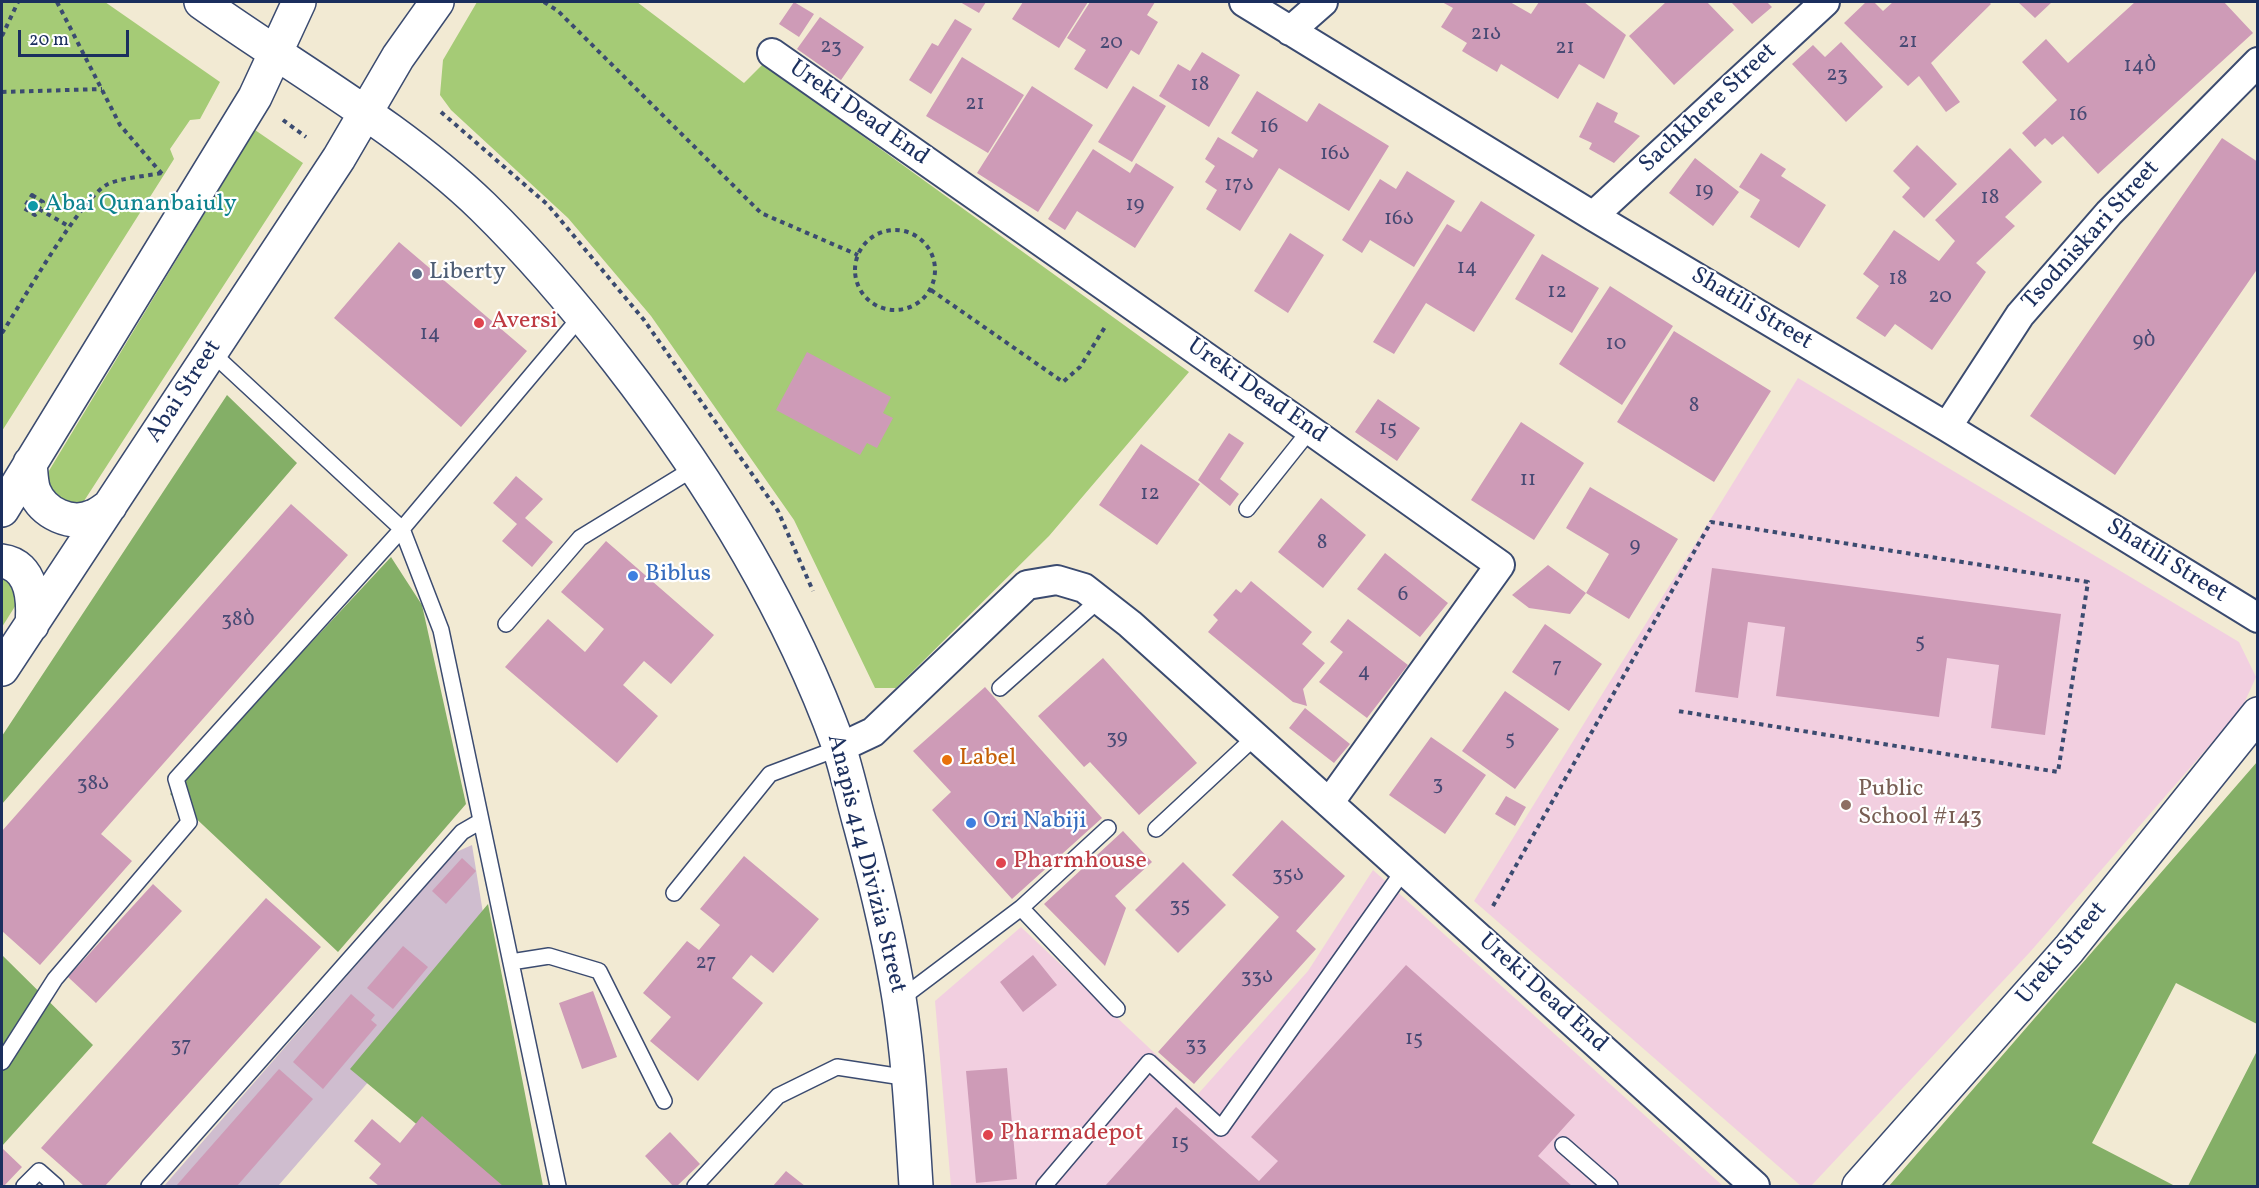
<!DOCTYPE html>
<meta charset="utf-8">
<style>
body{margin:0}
#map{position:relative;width:2259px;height:1188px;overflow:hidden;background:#f2ead3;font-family:Vollkorn,serif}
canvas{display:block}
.frame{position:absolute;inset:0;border:3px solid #1b2f5e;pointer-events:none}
.scale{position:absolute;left:18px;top:30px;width:111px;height:27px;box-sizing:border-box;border:3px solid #1b2f5e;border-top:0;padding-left:8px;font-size:18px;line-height:21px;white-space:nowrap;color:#1b2f5e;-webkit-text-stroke:4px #fff;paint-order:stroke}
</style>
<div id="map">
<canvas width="2259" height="1188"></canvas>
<div class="frame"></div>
<div class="scale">20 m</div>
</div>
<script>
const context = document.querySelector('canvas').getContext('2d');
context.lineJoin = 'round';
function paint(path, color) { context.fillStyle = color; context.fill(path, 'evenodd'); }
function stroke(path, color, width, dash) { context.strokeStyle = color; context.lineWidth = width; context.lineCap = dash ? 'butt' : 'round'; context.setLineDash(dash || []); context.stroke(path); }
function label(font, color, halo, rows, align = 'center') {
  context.font = font + ' Vollkorn,"Noto Serif Georgian",serif'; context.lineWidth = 4.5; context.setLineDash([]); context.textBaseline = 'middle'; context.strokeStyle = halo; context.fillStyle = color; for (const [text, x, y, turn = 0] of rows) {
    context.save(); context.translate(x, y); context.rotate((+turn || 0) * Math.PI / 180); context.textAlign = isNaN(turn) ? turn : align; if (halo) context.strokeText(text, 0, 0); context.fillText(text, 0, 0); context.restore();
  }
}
paint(new Path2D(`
 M1798,378L2239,642L2256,677L2242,708L2030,952L1811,1186H1801L1474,901Z
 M1373,870L1723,1186H951L935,1001L1021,927L1198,1094L1308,971Z`), '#f2cfe0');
paint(new Path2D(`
 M472,845L488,944L278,1186H164L454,853Z`), '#cfbdcf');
paint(new Path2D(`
 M2,2H105L220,82L200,119L190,120L170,149L174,159L2,431Z
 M477,2H637L744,83L763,64L1189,372L1049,536L896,688H875L794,520L651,316L568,218L451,110L440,95L443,60Z
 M255,130L303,163L84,501L72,507L56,503L44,479Z
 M2,578C14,580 17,590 19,600L2,627Z`), '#a5cb76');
paint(new Path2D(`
 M227,395L297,463L2,804V736Z
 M391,557L422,605L466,804L338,952L170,794Z
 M2257,762V1024L2176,983L2092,1143L2175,1186H1889Z
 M488,904L543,1186H491L350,1069Z
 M2,955L93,1045L2,1146Z
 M2257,1051V1186H2188Z`), '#84af67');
paint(new Path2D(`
 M794,2L814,14L799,37L779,24Z
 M960,2H986L979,13Z
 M1023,2H1088L1059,48L1012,19Z
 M1090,2H1155L1147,15L1158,22L1139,55L1131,50L1107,89L1074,69L1086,50L1067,38Z
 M1442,2H1510L1531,14L1539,2H1584L1626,35L1604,79L1579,64L1558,99L1501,64L1497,72L1462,51L1467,43L1441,27L1453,8Z
 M1666,2H1707L1734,30L1674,85L1629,36Z
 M1731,2H1767L1772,7L1752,24Z
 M1866,2H1874L1883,11L1893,2H1989L1991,4L1931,63L1960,102L1946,112L1919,76L1908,86L1844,23Z
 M2018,2H2052L2035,18Z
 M2135,2H2224L2253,33L2098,174L2063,136L2052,145L2045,138L2035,147L2022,133L2057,100L2022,62L2046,39L2068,63Z
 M820,17L864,47L841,80L797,49Z
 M955,19L972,29L931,94L909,80L932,43L938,46Z
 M1841,42L1883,87L1846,122L1792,64L1813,45L1825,57Z
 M1202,52L1240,75L1209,127L1159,96L1178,64L1190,71Z
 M962,57L1024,95L988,153L926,116Z
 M1032,86L1093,125L1038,212L977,173Z
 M1133,86L1166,106L1132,162L1098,142Z
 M1257,91L1307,122L1319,103L1389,146L1349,211L1279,168L1240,231L1206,209L1217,190L1205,182L1215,166L1205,159L1218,137L1253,158L1258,150L1231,133Z
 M1597,102L1618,113L1614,122L1640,136L1614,163L1589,149L1592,143L1579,137Z
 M2222,138L2258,162V268L2115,475L2030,416Z
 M1917,145L1957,184L1924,218L1902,197L1910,188L1893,171Z
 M2010,148L2042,182L2005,217L2015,226L1976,263L1986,272L1932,350L1895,324L1885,337L1856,318L1879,286L1863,274L1894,230L1939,261L1955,241L1935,220Z
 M1093,149L1130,173L1136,163L1174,187L1135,248L1077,211L1065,230L1048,219Z
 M1761,153L1786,169L1781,176L1826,205L1799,248L1750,217L1760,200L1739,187Z
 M1695,158L1739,192L1713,226L1669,193Z
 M1407,171L1455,201L1414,267L1370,240L1362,253L1342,240L1380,179L1396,189Z
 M1481,201L1535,235L1474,332L1426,303L1394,354L1373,342L1447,224L1461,232Z
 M1290,233L1324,255L1288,313L1254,291Z
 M399,242L527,351L461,427L334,318Z
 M1542,254L1599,288L1572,333L1515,299Z
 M1610,286L1673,326L1622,405L1559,364Z
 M1674,331L1771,391L1714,482L1617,422Z
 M807,352L891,397L883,413L893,418L877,448L867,443L860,455L776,410Z
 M1378,399L1420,428L1397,461L1355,432Z
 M1521,422L1584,463L1534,540L1471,500Z
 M1229,433L1244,443L1220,479L1239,494L1230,506L1198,480Z
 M1141,444L1200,484L1157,545L1099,505Z
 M516,476L543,499L525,518L553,542L532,567L502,541L517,524L493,503Z
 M1590,487L1678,539L1629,619L1586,593L1609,554L1566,528Z
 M1321,498L1366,535L1323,588L1278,552Z
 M291,504L348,555L101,834L132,861L40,965L2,931V831Z
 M606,541L714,635L671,684L644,661L623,685L658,716L617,763L505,667L548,619L585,652L604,629L561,592Z
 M1385,553L1448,603L1420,637L1357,589Z
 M1548,565L1586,593L1570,614L1529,608L1512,595Z
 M1712,568L2061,614L2045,735L1991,728L1999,665L1947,658L1939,717L1776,696L1785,627L1748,622L1738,698L1695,692Z
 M1251,581L1312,632L1302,644L1325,663L1303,689L1307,706L1293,702L1208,632L1218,620L1213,615L1236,589L1241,593Z
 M1348,619L1408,665L1367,718L1319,682L1343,652L1330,642Z
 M1545,624L1602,664L1569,711L1512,672Z
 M1103,658L1197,763L1139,815L1090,762L1084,767L1038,716Z
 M985,687L1102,818L1012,899L932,810L951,792L913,751Z
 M1505,691L1559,729L1515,789L1462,751Z
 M1305,708L1350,744L1334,763L1289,728Z
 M1431,737L1486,775L1445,834L1389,795Z
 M1506,796L1526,807L1515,826L1495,814Z
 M1282,820L1345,876L1296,931L1316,949L1194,1084L1158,1052L1279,917L1232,875Z
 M1123,831L1152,862L1115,896L1126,908L1105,966L1044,904Z
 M744,856L819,919L773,973L751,955L732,978L763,1003L698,1081L650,1041L671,1017L643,993L687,941L699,950L720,925L700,909Z
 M462,858L476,871L446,904L432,891Z
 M1183,862L1226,905L1178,953L1135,910Z
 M153,884L182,911L96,1003L68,977Z
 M266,898L321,947L105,1186H84L41,1148Z
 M403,946L428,967L393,1009L367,988Z
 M1033,955L1057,985L1023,1012L1000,982Z
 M1406,965L1575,1115L1538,1156L1572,1186H1105L1176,1107L1259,1181L1278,1161L1251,1137Z
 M593,991L617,1057L582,1069L559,1003Z
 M351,994L375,1015L371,1020L377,1025L323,1089L293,1062Z
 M1007,1068L1017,1179L976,1183L966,1071Z
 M279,1069L313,1099L237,1186H176Z
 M422,1116L503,1186H379L369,1178L381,1164L354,1141L372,1119L400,1143Z
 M670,1132L700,1164L677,1186H673L645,1156Z
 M2,1148L22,1167L4,1186H2Z
 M786,1171L805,1186H773Z`), '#ce9bb7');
const lane = new Path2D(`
 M211,352L402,529L441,630L558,1186
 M1247,509L1310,430
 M506,624L580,538L696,467
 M1000,688L1100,599
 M1156,829L1255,737
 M674,893L770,774L839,748
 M1021,908L1117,1009
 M511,962L549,956L599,971L664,1101
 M899,1000L1021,908L1108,828
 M2,1062L55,979L189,822L176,779L402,529L582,315
 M1563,1145L1610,1186
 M24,1186L39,1171L56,1186
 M149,1186L462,832L481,821
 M695,1186L778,1096L837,1067L909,1078
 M1044,1186L1149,1062L1221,1128L1404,870`);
const street = new Path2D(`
 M1244,2L1593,216L1947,427L2258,618
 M1290,31L1323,2
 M772,53L1310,430L1500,565L1329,803
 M1593,216L1825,2
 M1947,427L2020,315L2109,213L2258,62
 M839,748L873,732L1027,585L1057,580L1084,588L1130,624L1755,1186`);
const secondary = new Path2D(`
 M201,2C295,69 399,126 483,207C531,254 576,307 617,360C708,477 787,604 838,744C847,771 853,800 861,828C876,884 890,941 899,998C909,1060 912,1124 916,1186
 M30,463C31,472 31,483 34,491C43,513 71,527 94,516C99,514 105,509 110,506
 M2,510L255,97L299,2
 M2,561C33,565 34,601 32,625
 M2,669L339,158L398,57L437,2
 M1859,1186L2069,949L2258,714`);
stroke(lane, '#3b4b70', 18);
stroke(street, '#3b4b70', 32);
stroke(secondary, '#3b4b70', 36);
stroke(new Path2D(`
 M57,2L120,125L162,174
 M544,2L558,11L761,213L858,255
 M2,36L18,2
 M2,92L102,89
 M441,112L548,205L644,320L778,511L813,591
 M283,120L306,137
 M32,195L43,202L35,215L24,208Z
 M39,209L70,227
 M855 270a40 40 0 1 1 80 0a40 40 0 1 1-80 0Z
 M931,290L1063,382L1080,367L1105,327
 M2,333C21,304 81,197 108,184C121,178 147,176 162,173
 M1493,906L1711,522L2088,582L2058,772L1678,711`), '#3b4b70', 4, [4.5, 4.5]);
stroke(lane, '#fff', 15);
stroke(street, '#fff', 28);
stroke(secondary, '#fff', 33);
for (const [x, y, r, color] of [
 [33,206,6,"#0f9aa8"],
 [417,274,6,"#5c6f8a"],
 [479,323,6,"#e0444e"],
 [633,576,6,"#3f7fe0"],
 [947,760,6,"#e8710a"],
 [1846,805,6,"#8d6e63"],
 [971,823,6,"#3f7fe0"],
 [1001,863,6,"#e0444e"],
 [988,1135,6,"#e0444e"]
]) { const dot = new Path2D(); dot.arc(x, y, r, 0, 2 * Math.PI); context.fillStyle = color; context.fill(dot); stroke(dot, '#fff', 2); }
label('21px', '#484a74', null, [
 ["21ა",1486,35],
 ["21",1908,43],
 ["20",1111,44],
 ["23",831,48],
 ["21",1565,49],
 ["14ბ",2140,67],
 ["23",1837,76],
 ["18",1200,86],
 ["21",975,105],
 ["16",2078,116],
 ["16",1269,128],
 ["16ა",1335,155],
 ["17ა",1239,186],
 ["19",1704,192],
 ["18",1990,199],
 ["19",1135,206],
 ["16ა",1399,220],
 ["14",1467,269],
 ["18",1898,280],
 ["12",1557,293],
 ["20",1940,298],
 ["14",430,335],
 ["9ბ",2144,342],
 ["10",1616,345],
 ["8",1694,407],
 ["15",1388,430],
 ["11",1528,481],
 ["12",1150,495],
 ["8",1322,544],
 ["9",1635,547],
 ["6",1403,596],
 ["38ბ",238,621],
 ["5",1920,643],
 ["7",1557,668],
 ["4",1364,673],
 ["39",1117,739],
 ["5",1510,740],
 ["38ა",93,785],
 ["3",1438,785],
 ["35ა",1288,876],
 ["35",1180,907],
 ["27",706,964],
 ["33ა",1257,978],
 ["15",1414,1040],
 ["33",1196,1046],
 ["37",181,1047],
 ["15",1180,1144]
]);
label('24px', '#1b2f5e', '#fff', [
 ["Sachkhere Street",1709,109,-43],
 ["Ureki Dead End",858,114,35],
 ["Tsodniskari Street",2092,236,-48],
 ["Shatili Street",1751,310,31],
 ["Abai Street",185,392,-57],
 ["Ureki Dead End",1256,392,35],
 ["Shatili Street",2166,562,32],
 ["Anapis 414 Divizia Street",865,864,76],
 ["Ureki Street",2063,954,-50],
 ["Ureki Dead End",1542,994,42]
]);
label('24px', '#0d838f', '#fff', [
 ["Abai Qunanbaiuly",45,206]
], 'left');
label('24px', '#4e5e75', '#fff', [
 ["Liberty",429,274]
], 'left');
label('24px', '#be3a42', '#fff', [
 ["Aversi",491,323],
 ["Pharmhouse",1013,863],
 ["Pharmadepot",1000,1135]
], 'left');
label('24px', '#366cbe', '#fff', [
 ["Biblus",645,576],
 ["Ori Nabiji",983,823]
], 'left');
label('24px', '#c56008', '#fff', [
 ["Label",959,760]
], 'left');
label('24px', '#785e54', '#fff', [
 ["Public",1858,791],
 ["School #143",1858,819]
], 'left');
</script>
